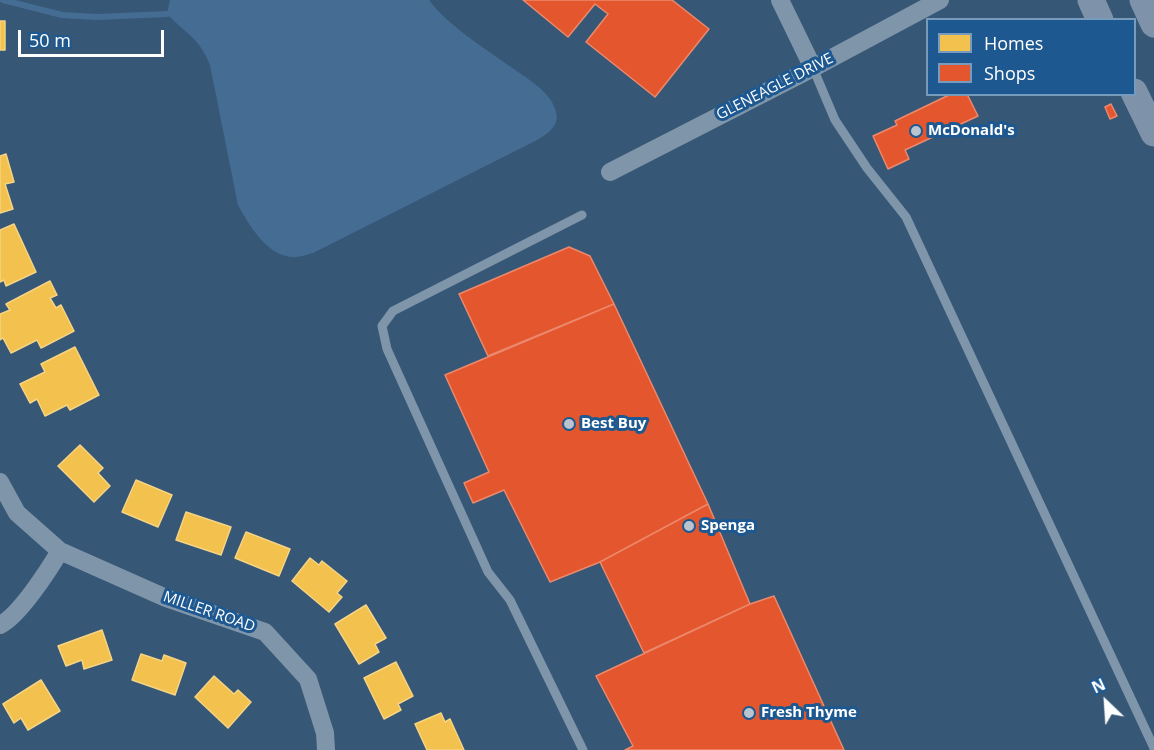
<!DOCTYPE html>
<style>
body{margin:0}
#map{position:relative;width:1154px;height:750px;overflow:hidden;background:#375776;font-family:"Open Sans",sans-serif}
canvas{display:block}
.legend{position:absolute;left:926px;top:18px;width:210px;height:78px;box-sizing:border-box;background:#1d5890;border:2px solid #779bbc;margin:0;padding:8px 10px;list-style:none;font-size:18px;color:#fff}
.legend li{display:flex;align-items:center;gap:12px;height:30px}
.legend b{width:30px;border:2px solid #779bbc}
.north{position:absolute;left:1076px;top:672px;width:60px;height:60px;-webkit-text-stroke:4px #1d5890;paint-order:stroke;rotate:335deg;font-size:16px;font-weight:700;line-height:24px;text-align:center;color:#fff}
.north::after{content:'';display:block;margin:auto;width:21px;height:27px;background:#fff;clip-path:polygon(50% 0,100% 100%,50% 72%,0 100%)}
.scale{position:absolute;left:18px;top:30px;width:146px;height:27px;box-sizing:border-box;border:3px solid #fff;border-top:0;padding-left:8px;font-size:18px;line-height:21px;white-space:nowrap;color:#fff;-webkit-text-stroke:4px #1d5890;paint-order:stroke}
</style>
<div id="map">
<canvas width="1154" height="750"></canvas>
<ul class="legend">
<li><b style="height:16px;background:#f2c14e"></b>Homes</li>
<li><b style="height:16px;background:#e4572e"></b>Shops</li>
</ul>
<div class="north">N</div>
<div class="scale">50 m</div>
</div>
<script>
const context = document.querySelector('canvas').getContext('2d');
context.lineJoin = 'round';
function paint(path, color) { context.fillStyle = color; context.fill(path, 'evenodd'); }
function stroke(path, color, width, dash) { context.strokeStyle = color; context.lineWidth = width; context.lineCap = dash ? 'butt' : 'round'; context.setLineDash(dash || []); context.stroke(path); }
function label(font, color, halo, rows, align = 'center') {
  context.font = font + ' "Open Sans",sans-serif'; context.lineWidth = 6; context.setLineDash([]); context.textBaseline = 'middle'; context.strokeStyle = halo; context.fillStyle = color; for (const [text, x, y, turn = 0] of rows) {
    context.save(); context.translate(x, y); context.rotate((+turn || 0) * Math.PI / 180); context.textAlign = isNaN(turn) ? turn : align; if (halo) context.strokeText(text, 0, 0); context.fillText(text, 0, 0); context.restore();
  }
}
paint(new Path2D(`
 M170,0H429C446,24 487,50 511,67C527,79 551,91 556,112C560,126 547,134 537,140L313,253C308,254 301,257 295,257C268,258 249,225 238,205L210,65C198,36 187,35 167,14Z`), '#456d94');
const homes = new Path2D(`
 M0,21H5V50H0Z
 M6,154L14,182L5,184L13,209L0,213V156Z
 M14,224L36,272L6,286L4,280L0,282V230Z
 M50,281L57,295L50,298L56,308L61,305L74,331L41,348L37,340L11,353L3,338L0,340V314L10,310L6,304Z
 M75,347L99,395L70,410L67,405L45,416L37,399L30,403L20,384L45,372L41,364Z
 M80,445L103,468L98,473L110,486L94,502L58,466Z
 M136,480L172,495L158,527L122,512Z
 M186,512L231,527L221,555L176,540Z
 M246,532L290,549L279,576L235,558Z
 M310,558L319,565L322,561L347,581L337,593L342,597L329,612L292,581Z
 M366,605L386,638L375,644L379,652L359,664L335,624Z
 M102,630L112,660L84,669L82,660L66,666L58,646Z
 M141,654L162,661L164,655L186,663L175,695L132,680Z
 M396,662L413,696L398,704L401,710L384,719L364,678Z
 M214,676L234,694L238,690L251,702L228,728L195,697Z
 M41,680L60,711L28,730L21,718L14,723L3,704Z
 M441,713L445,722L450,719L464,750H427L415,724Z`);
paint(homes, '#f2c14e');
stroke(homes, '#f6d483', 1.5);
const shops = new Path2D(`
 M523,0H672L709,29L655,97L586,42L608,14L595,4L568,37Z
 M951,94H967L978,116L905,150L909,159L888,169L873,136L897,125L895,121Z
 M1111,104L1117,116L1110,119L1105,107Z
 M569,247L590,256L614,304L488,356L459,294Z
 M614,304L708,504L600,562L550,582L504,490L473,503L464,483L489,472L445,375Z
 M708,504L750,604L644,653L600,562Z
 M774,596L844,750H625L633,746L596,676L750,604Z`);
paint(shops, '#e4572e');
stroke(shops, '#ec896d', 1.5);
stroke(new Path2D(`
 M3,0L62,15L97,17L167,14`), '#456d94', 6);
stroke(new Path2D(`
 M813,68L835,120L867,168L906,217L1154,748
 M582,215L393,311L382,326L387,349L488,572L510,600L583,750`), '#7f95a9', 9);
stroke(new Path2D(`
 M780,0L813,68
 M610,172L813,68L940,0
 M0,482L17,513L60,551L166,598L265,632L308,679L325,733L326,750
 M0,625C19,616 48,571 60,551`), '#7f95a9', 18);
stroke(new Path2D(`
 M1091,0L1100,20
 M1143,0L1154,24
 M1134,92L1154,133`), '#7e93a9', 27);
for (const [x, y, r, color] of [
 [916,131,6,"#b9c4cf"],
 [569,424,6,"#b9c4cf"],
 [689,526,6,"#b9c4cf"],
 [749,713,6,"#b9c4cf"]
]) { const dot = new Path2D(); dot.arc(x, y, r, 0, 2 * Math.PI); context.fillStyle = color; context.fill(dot); stroke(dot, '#1d5890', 2); }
label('15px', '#fff', '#1d5890', [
 ["GLENEAGLE DRIVE",775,87,-27],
 ["MILLER ROAD",209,612,19]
]);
label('bold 15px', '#fff', '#1d5890', [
 ["McDonald's",928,131],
 ["Best Buy",581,424],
 ["Spenga",701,526],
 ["Fresh Thyme",761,713]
], 'left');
</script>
